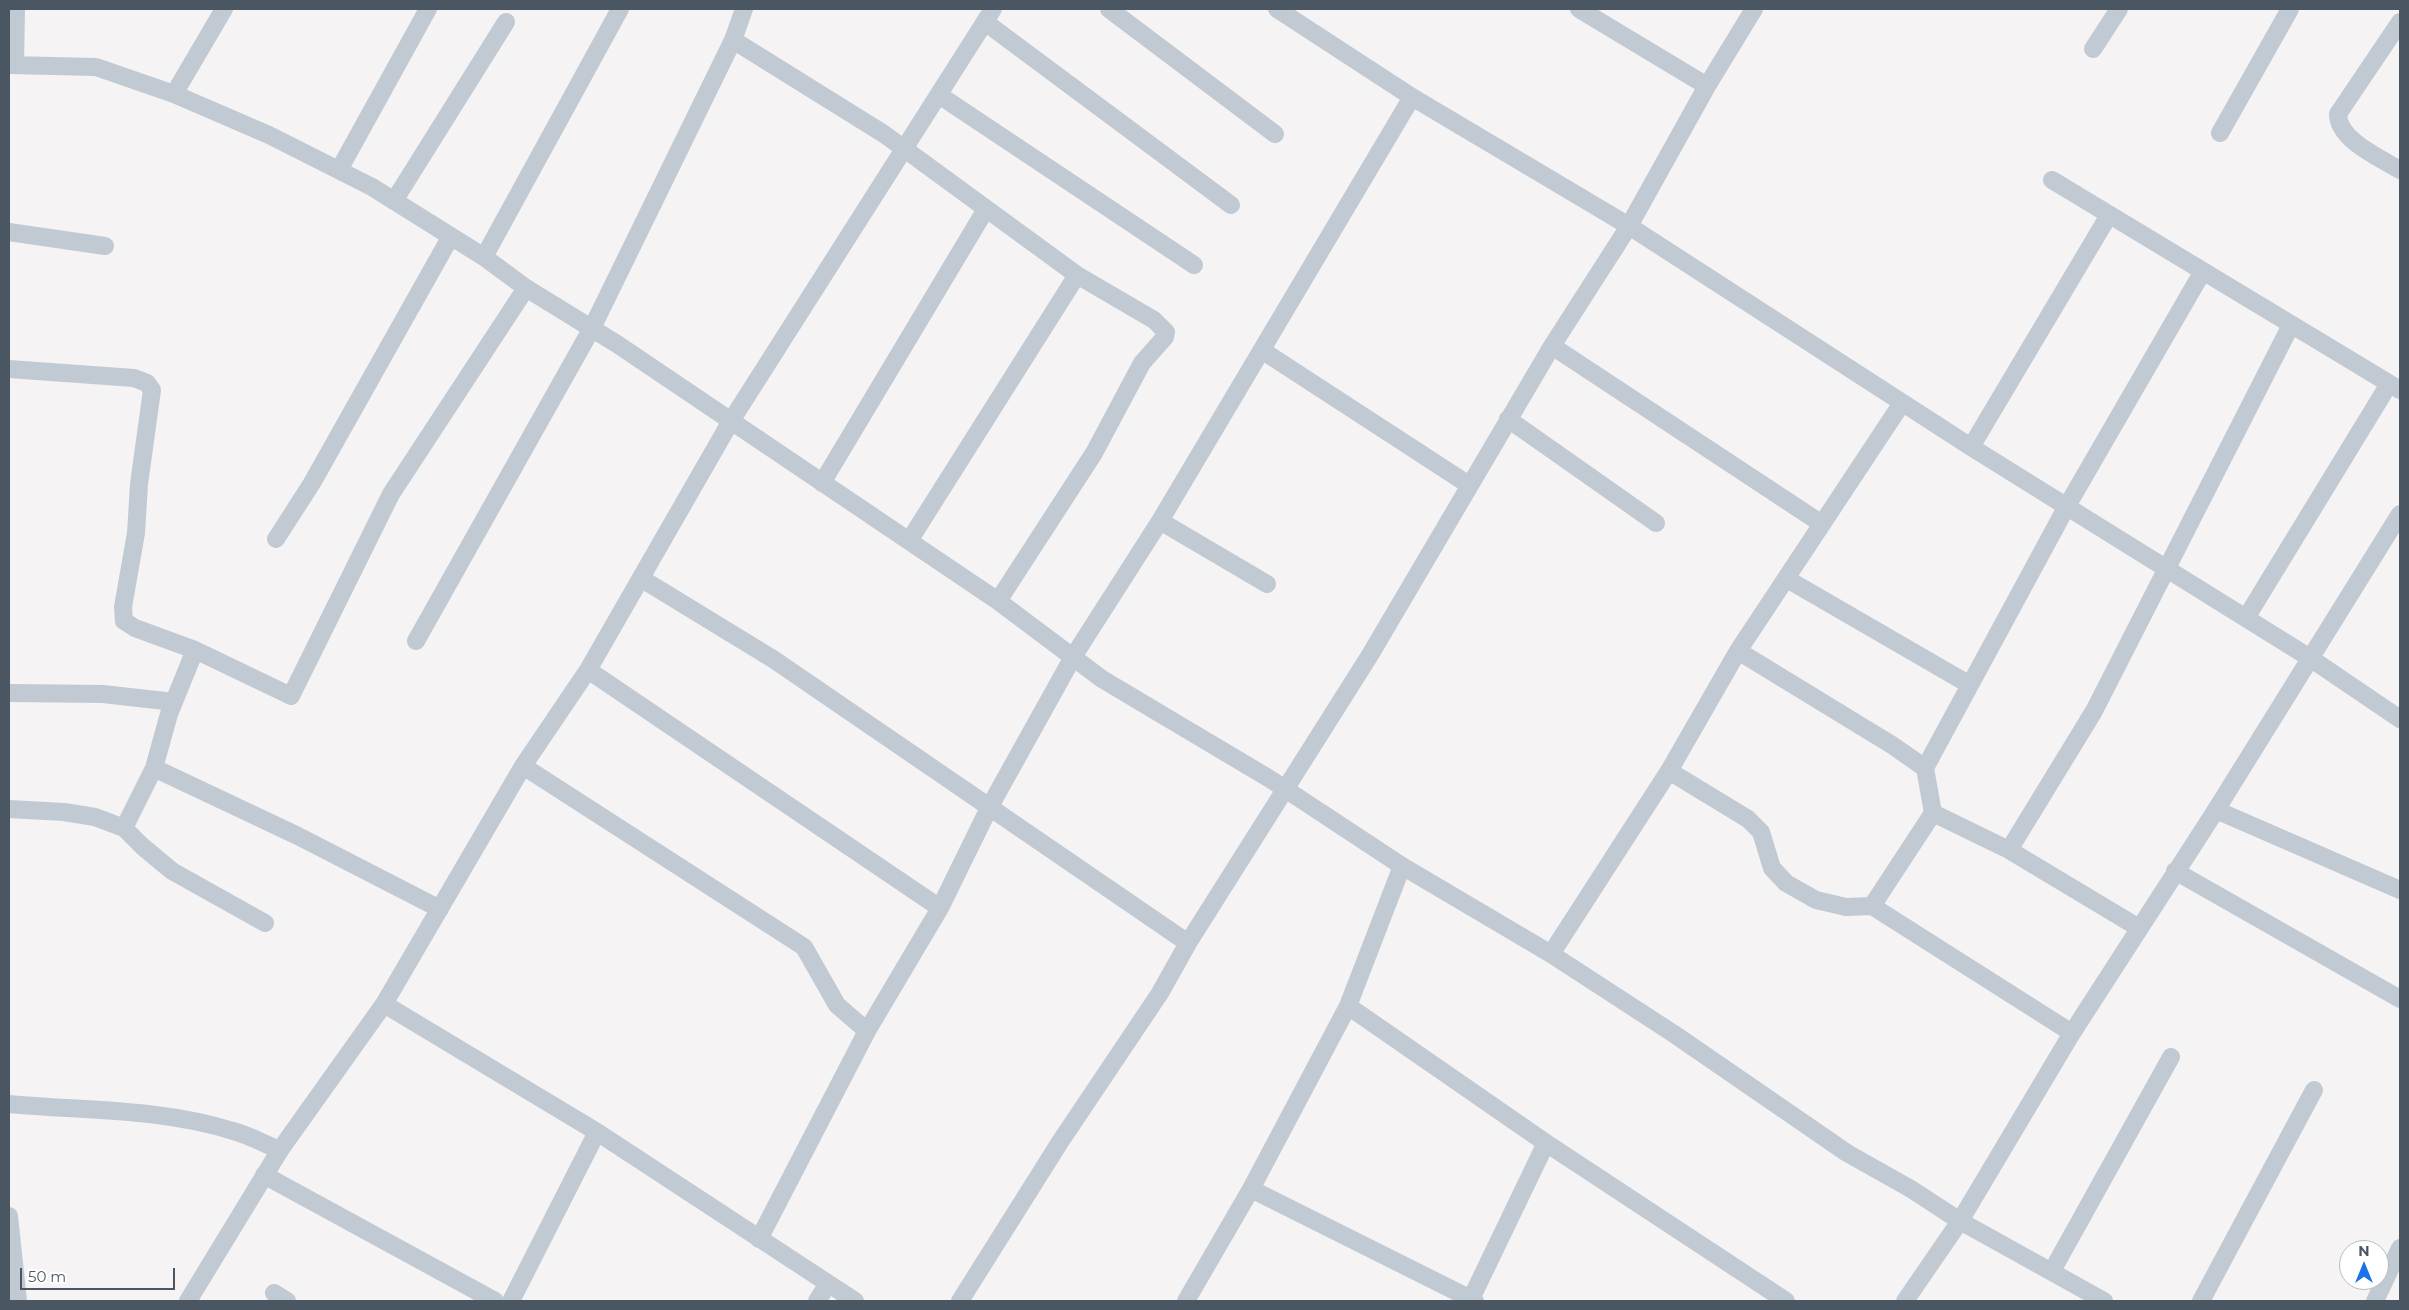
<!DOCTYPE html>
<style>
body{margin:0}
#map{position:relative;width:2409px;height:1310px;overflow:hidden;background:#f5f3f3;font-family:Montserrat,sans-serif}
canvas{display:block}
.frame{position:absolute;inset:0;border:10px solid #4a5661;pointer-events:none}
.north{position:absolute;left:2339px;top:1240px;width:50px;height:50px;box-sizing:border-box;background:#fff;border:1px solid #b7bbc0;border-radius:50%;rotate:0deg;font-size:14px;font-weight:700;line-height:20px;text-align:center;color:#4a5661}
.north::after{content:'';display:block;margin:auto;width:18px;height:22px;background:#1a73e8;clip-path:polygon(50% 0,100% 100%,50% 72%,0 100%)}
.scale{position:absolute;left:20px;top:1268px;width:155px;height:22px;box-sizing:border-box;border:2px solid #4a5661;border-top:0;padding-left:6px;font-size:15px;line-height:18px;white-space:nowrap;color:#4a5661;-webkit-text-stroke:4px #fff;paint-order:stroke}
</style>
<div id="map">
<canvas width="2409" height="1310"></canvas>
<div class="frame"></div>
<div class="north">N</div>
<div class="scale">50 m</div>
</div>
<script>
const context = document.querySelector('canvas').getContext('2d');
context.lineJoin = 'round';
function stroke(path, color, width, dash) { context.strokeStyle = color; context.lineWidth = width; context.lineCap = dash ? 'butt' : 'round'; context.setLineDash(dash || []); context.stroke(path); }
stroke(new Path2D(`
 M744,9L733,40L884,134L1077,275L1154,320L1166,332L1165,337L1142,363L1094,453L998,601
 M1109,9L1275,134
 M1277,9L1412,97L1629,226L1971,447L2310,658L2400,719
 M1579,9L1707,86
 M985,22L1231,205
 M2400,22L2338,114C2338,140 2380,158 2400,170
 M2093,49L2119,9
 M15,64L16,9
 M9,65L96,67L174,94L269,135L372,187L484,257L526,288L617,344L998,601L1102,679L1270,779L1402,866L1551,954L1674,1034L1847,1153L1911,1189L1960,1221L2104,1301
 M174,94L224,9
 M939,95L1194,265
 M2220,133L2290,9
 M339,170L428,9
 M2052,180L2400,390
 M394,201L506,22
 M9,232L105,246
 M484,257L620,9
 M1552,346L1822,524
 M1263,351L1469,485
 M9,369L134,378L147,383L152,390L139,484L136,533L123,607L124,621L135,628L195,650L291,696L391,494L526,288
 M1508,419L1656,523
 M1971,447L2109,215
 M822,483L986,209
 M1160,521L1267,584
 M276,539L312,483L451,236
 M909,541L1077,275
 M642,579L773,659L1188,943
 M1787,579L1970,685
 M2246,618L2389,384
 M416,641L592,328L733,40
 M195,650L169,714L154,768L298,836L440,909
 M1738,651L1892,745L1925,768L1933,813L2009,850L2139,928
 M588,670L940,908
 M9,693L103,694L174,702
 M523,766L804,947L837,1005L867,1031
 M1925,768L2067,506L2203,271
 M1669,771L1748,819L1761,832L1772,868L1786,883L1816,900L1846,907L1872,906L1933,813
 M9,809L64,812L95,817L124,828L142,846L172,871L265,923
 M2216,810L2400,890
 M124,828L154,768
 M2009,850L2094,711L2291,325
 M2175,871L2400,999
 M1872,906L2072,1033
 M1551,954L1669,771L1738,651L1902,403
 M384,1004L597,1132L855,1301
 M1348,1006L1546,1143L1786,1301
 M9,1104C83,1111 161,1108 233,1131C249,1135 264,1144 280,1150
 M264,1175L495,1301
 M1251,1189L1475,1301
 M9,1216L18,1301
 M759,1239L867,1031L940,908L989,808L1073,657L1160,521L1412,97
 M2052,1271L2171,1057
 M274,1293L287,1301
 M188,1301L280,1150L384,1004L523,766L588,670L731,421L993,9
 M511,1301L597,1132
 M817,1301L828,1284
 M960,1301L1060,1142L1160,993L1188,943L1370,655L1552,346L1629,226L1707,86L1754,9
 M1186,1301L1251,1189L1348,1006L1402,866
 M1470,1301L1546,1143
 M1905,1301L1960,1221L2072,1033L2216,810L2400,514
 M2201,1301L2314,1090
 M2375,1301L2400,1248`), '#c1cad2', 18);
</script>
